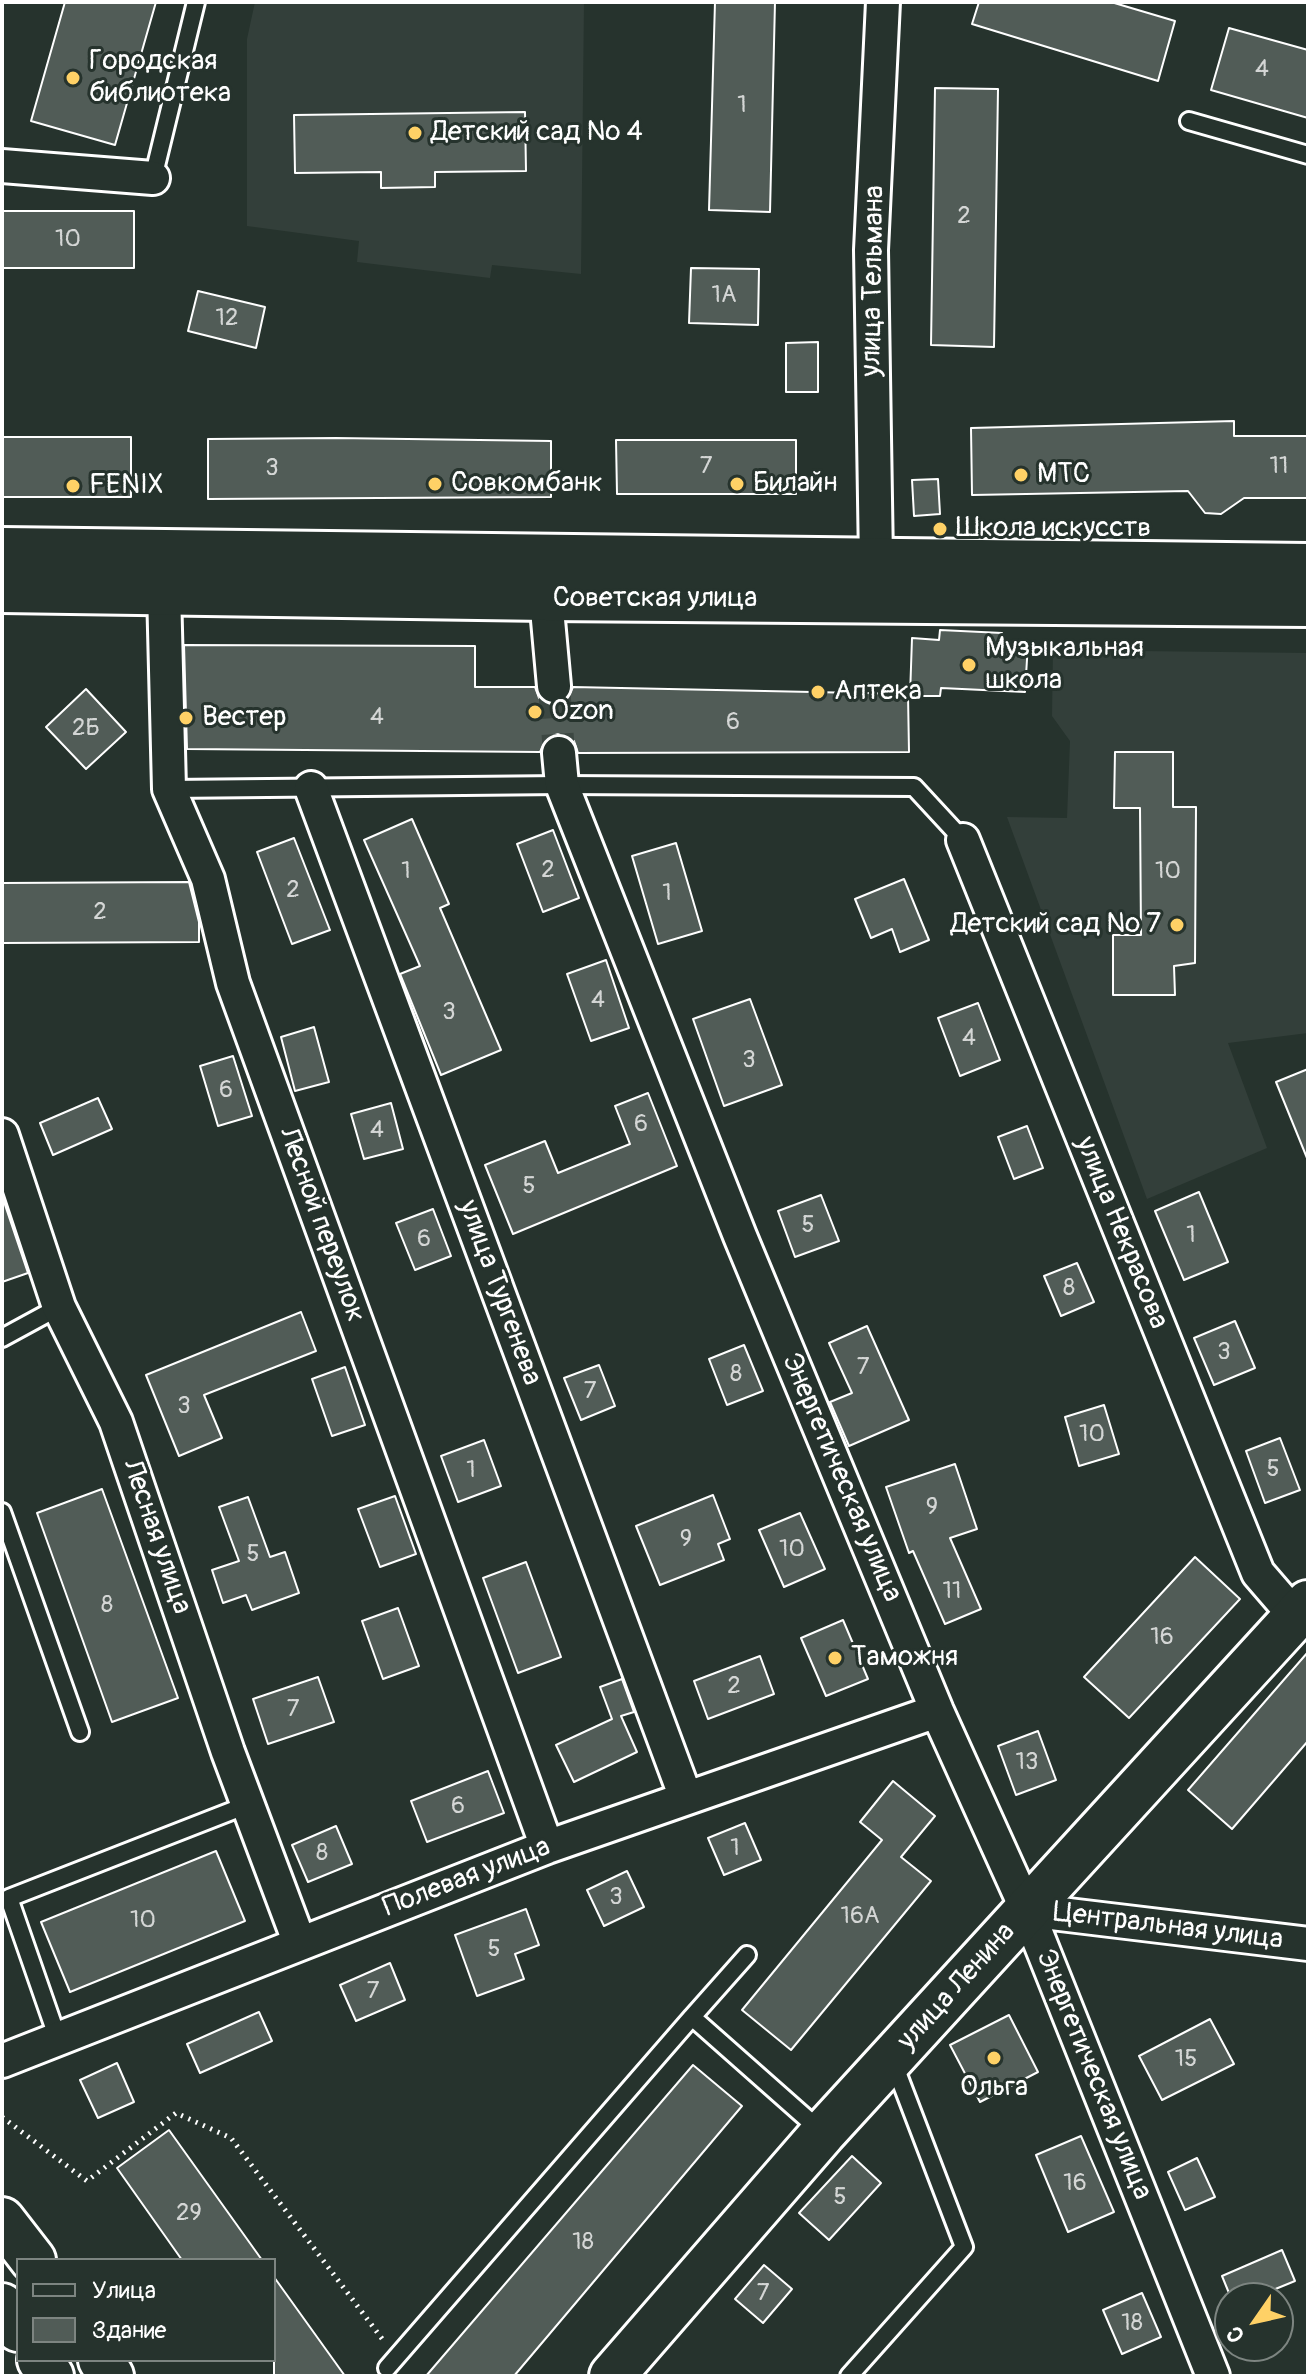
<!DOCTYPE html>
<meta charset="utf-8">
<style>
body{margin:0}
#map{position:relative;width:1310px;height:2378px;overflow:hidden;background:#26332d;font-family:Pangolin,sans-serif}
canvas{display:block}
.frame{position:absolute;inset:0;border:4px solid #fff;pointer-events:none}
.legend{position:absolute;left:16px;top:2258px;width:260px;height:104px;box-sizing:border-box;background:#26332d;border:2px solid #7d8581;margin:0;padding:10px 14px;list-style:none;font-size:24px;color:#fff}
.legend li{display:flex;align-items:center;gap:16px;height:40px}
.legend b{width:40px;border:2px solid #7d8581}
.north{position:absolute;left:1214px;top:2282px;width:80px;height:80px;box-sizing:border-box;background:#26332d;border:2px solid #7d8581;border-radius:50%;rotate:236deg;font-size:22px;font-weight:700;line-height:32px;text-align:center;color:#fff}
.north::after{content:'';display:block;margin:auto;width:28px;height:36px;background:#ffd166;clip-path:polygon(50% 0,100% 100%,50% 72%,0 100%)}
</style>
<div id="map">
<canvas width="1310" height="2378"></canvas>
<div class="frame"></div>
<ul class="legend">
<li><b style="height:10px;background:#26332d"></b>Улица</li>
<li><b style="height:22px;background:#515c57"></b>Здание</li>
</ul>
<div class="north">С</div>
</div>
<script>
const context = document.querySelector('canvas').getContext('2d');
context.lineJoin = 'round';
function paint(path, color) { context.fillStyle = color; context.fill(path, 'evenodd'); }
function stroke(path, color, width, dash) { context.strokeStyle = color; context.lineWidth = width; context.lineCap = dash ? 'butt' : 'round'; context.setLineDash(dash || []); context.stroke(path); }
function label(font, color, halo, rows, align = 'center') {
  context.font = font + ' Pangolin,sans-serif'; context.lineWidth = 6; context.setLineDash([]); context.textBaseline = 'middle'; context.strokeStyle = halo; context.fillStyle = color; for (const [text, x, y, turn = 0] of rows) {
    context.save(); context.translate(x, y); context.rotate((+turn || 0) * Math.PI / 180); context.textAlign = isNaN(turn) ? turn : align; if (halo) context.strokeText(text, 0, 0); context.fillText(text, 0, 0); context.restore();
  }
}
paint(new Path2D(`
 M255,2H584L581,274L492,265L490,278L357,262L359,241L247,226V39Z
 M1053,650L1308,653V1033L1228,1043L1267,1148L1147,1199L1007,817L1067,818L1070,741L1052,716Z`), '#333f3a');
const building = new Path2D(`
 M65,2H156L115,145L31,121Z
 M715,2H775L770,212L709,210Z
 M979,2H1111L1175,21L1158,81L972,24Z
 M1229,28L1308,50V118L1211,90Z
 M935,88L998,89L994,347L931,345Z
 M525,112L526,171L435,172V187L381,188V172L295,173L294,115Z
 M2,211H134V268H2Z
 M691,268L759,269L758,325L689,323Z
 M198,291L265,307L256,348L188,331Z
 M818,342V392H786V343Z
 M1234,421V436H1308V498H1244L1221,514L1205,513L1188,491L972,495L971,428Z
 M2,437H131V497H2Z
 M336,438L551,441V497L208,499V439Z
 M616,440H796V494H617Z
 M938,479L940,514L914,516L912,480Z
 M940,630L1002,633V642L1028,643L1025,692L941,688L940,696H910L912,638L939,640Z
 M184,645L475,646V687H535L539,698L555,705L566,701L573,687L908,694L909,752L578,753L574,741L558,734L547,738L540,752L187,749Z
 M86,689L126,732L86,769L46,727Z
 M1115,752H1173V807H1196L1195,963L1174,966L1175,995H1113V935H1141L1140,808H1114Z
 M412,819L449,904L440,908L501,1050L441,1075L400,974L420,966L364,840Z
 M553,830L579,898L543,912L517,844Z
 M294,838L330,930L292,944L257,852Z
 M676,843L702,931L658,944L632,856Z
 M904,879L929,940L900,952L892,929L871,938L855,899Z
 M189,882L199,922V942L2,943V883Z
 M606,960L629,1028L591,1041L567,974Z
 M750,999L782,1085L724,1106L693,1019Z
 M978,1003L1000,1060L960,1076L938,1018Z
 M314,1027L329,1082L295,1091L281,1037Z
 M233,1056L252,1116L218,1126L200,1066Z
 M1308,1069V1157L1307,1158L1276,1082Z
 M648,1093L677,1166L513,1234L485,1165L545,1141L558,1173L630,1144L615,1106Z
 M98,1098L112,1129L53,1155L40,1123Z
 M391,1103L403,1149L364,1159L351,1114Z
 M1027,1126L1043,1168L1014,1179L998,1137Z
 M1199,1192L1228,1262L1184,1280L1155,1211Z
 M821,1195L839,1241L795,1257L778,1211Z
 M2,1196L28,1273L2,1282Z
 M433,1209L451,1256L415,1270L396,1223Z
 M1077,1263L1094,1302L1061,1316L1044,1276Z
 M301,1312L316,1351L204,1395L222,1438L179,1456L146,1375Z
 M1235,1321L1255,1368L1214,1385L1194,1338Z
 M867,1326L909,1420L849,1446L830,1402L852,1393L829,1343Z
 M744,1345L763,1391L727,1405L709,1359Z
 M599,1365L615,1406L581,1420L564,1378Z
 M345,1367L365,1425L332,1436L312,1379Z
 M1104,1405L1119,1454L1079,1466L1065,1417Z
 M1280,1438L1300,1490L1265,1503L1246,1451Z
 M484,1440L501,1486L458,1502L441,1456Z
 M955,1464L977,1529L950,1538L981,1609L945,1624L913,1551L909,1553L886,1487Z
 M102,1489L178,1698L112,1722L37,1513Z
 M713,1495L730,1539L718,1544L724,1560L660,1585L636,1526Z
 M395,1496L416,1554L380,1567L358,1509Z
 M248,1497L270,1557L285,1552L299,1593L252,1610L246,1595L223,1603L212,1570L239,1561L219,1507Z
 M800,1513L825,1569L784,1587L759,1530Z
 M1195,1557L1240,1599L1129,1718L1084,1677Z
 M526,1562L561,1657L518,1673L483,1578Z
 M398,1608L419,1666L383,1679L362,1621Z
 M843,1620L868,1679L826,1696L801,1638Z
 M1308,1652V1741L1232,1829L1188,1790Z
 M760,1656L774,1694L708,1719L694,1681Z
 M318,1677L334,1722L268,1744L253,1699Z
 M622,1679L634,1712L621,1716L637,1752L574,1782L556,1745L612,1719L600,1687Z
 M1038,1731L1056,1780L1016,1795L998,1746Z
 M488,1771L504,1813L427,1842L411,1801Z
 M893,1781L935,1816L901,1857L931,1881L791,2050L742,2010L882,1840L860,1822Z
 M745,1823L761,1860L724,1875L708,1838Z
 M336,1826L352,1864L308,1882L292,1845Z
 M216,1851L245,1921L70,1992L41,1922Z
 M627,1871L644,1907L604,1926L587,1890Z
 M526,1909L539,1945L515,1954L524,1979L477,1996L455,1935Z
 M390,1963L405,2000L356,2021L340,1985Z
 M259,2012L272,2041L200,2073L187,2044Z
 M1009,2015L1038,2072L980,2102L950,2045Z
 M1210,2019L1234,2064L1162,2100L1139,2056Z
 M117,2063L134,2102L98,2118L80,2080Z
 M693,2065L742,2106L514,2376H426Z
 M169,2130L262,2260H182L117,2168Z
 M1081,2136L1114,2212L1068,2232L1036,2155Z
 M852,2156L881,2183L829,2240L799,2213Z
 M1197,2158L1215,2197L1185,2210L1168,2172Z
 M1282,2250L1295,2281L1273,2290L1277,2298H1231L1222,2276Z
 M764,2265L792,2289L763,2323L735,2299Z
 M274,2277L345,2376H274Z
 M1142,2293L1161,2337L1122,2354L1103,2310Z`);
paint(building, '#515c57');
stroke(building, '#fff', 2);
stroke(new Path2D(`
 M554,686L559,753`), '#3c4742', 32, [32, 16]);
const lane = new Path2D(`
 M1189,121L1308,155
 M153,178L196,2
 M169,789L562,785L914,787L963,840
 M2,1338L59,1307
 M2,1512L80,1732
 M692,2017L747,1955
 M58,2039L9,1898L247,1805
 M387,2368L692,2017L822,2132
 M849,2376L964,2247L894,2064`);
const street = new Path2D(`
 M2,166L153,178
 M876,561L871,250L883,2
 M164,590L169,789L208,879L233,983L547,1847
 M546,598L554,686
 M559,753L562,785L740,1236L937,1711L1027,1910L1213,2376
 M311,788L686,1798
 M963,840L1258,1573L1296,1617
 M2,1135L59,1307L116,1422L228,1752L300,1944
 M1027,1910L1308,1944
 M2,2061L547,1847L937,1711`);
const secondary = new Path2D(`
 M2,550L1308,566
 M2,590L546,598L1308,604
 M2,2220L33,2260
 M2,2306L18,2329
 M40,2360L51,2376
 M101,2360L111,2376
 M612,2376L823,2133L1308,1603`);
stroke(lane, '#fff', 22);
stroke(street, '#fff', 38);
stroke(secondary, '#fff', 50);
stroke(new Path2D(`
 M2,2117L87,2181L176,2113L231,2138L383,2340`), '#fff', 5, [2, 6]);
stroke(lane, '#26332d', 16);
stroke(street, '#26332d', 32);
stroke(secondary, '#26332d', 44);
for (const [x, y, r, color] of [
 [73,78,8,"#ffd166"],
 [415,133,8,"#ffd166"],
 [1021,475,8,"#ffd166"],
 [435,484,8,"#ffd166"],
 [737,484,8,"#ffd166"],
 [73,486,8,"#ffd166"],
 [940,529,8,"#ffd166"],
 [969,665,8,"#ffd166"],
 [818,692,8,"#ffd166"],
 [535,712,8,"#ffd166"],
 [186,718,8,"#ffd166"],
 [1177,925,8,"#ffd166"],
 [835,1658,8,"#ffd166"],
 [994,2058,8,"#ffd166"]
]) { const dot = new Path2D(); dot.arc(x, y, r, 0, 2 * Math.PI); context.fillStyle = color; context.fill(dot); stroke(dot, '#26332d', 3); }
label('24px', '#d4d6d5', null, [
 ["4",1262,70],
 ["1",742,106],
 ["2",964,217],
 ["10",68,240],
 ["1А",724,296],
 ["12",227,319],
 ["7",706,467],
 ["11",1279,467],
 ["3",272,469],
 ["4",377,718],
 ["6",733,723],
 ["2Б",86,729],
 ["2",548,871],
 ["1",406,872],
 ["10",1168,872],
 ["2",293,891],
 ["1",667,894],
 ["2",100,913],
 ["4",598,1001],
 ["3",449,1013],
 ["4",969,1039],
 ["3",749,1061],
 ["6",226,1091],
 ["6",641,1125],
 ["4",377,1131],
 ["5",529,1187],
 ["5",808,1226],
 ["1",1191,1236],
 ["6",424,1240],
 ["8",1069,1289],
 ["3",1224,1353],
 ["7",863,1368],
 ["8",736,1375],
 ["7",590,1392],
 ["3",184,1407],
 ["10",1092,1435],
 ["5",1273,1470],
 ["1",471,1471],
 ["9",932,1508],
 ["9",686,1540],
 ["10",792,1550],
 ["5",253,1555],
 ["11",952,1592],
 ["8",107,1606],
 ["16",1162,1638],
 ["2",734,1687],
 ["7",293,1710],
 ["13",1027,1763],
 ["6",458,1807],
 ["1",735,1849],
 ["8",322,1854],
 ["3",616,1898],
 ["16А",860,1917],
 ["10",143,1921],
 ["5",494,1950],
 ["7",373,1992],
 ["15",1186,2060],
 ["16",1075,2184],
 ["5",840,2198],
 ["29",189,2214],
 ["18",583,2243],
 ["7",763,2294],
 ["18",1132,2324]
]);
label('28px', '#fff', '#26332d', [
 ["Городская",89,62],
 ["библиотека",89,94],
 ["Детский сад № 4",431,133],
 ["МТС",1037,475],
 ["Совкомбанк",451,484],
 ["Билайн",753,484],
 ["FENIX",89,486],
 ["Школа искусств",956,529],
 ["Музыкальная",985,649],
 ["школа",985,681],
 ["Аптека",834,692],
 ["Ozon",551,712],
 ["Вестер",202,718],
 ["Детский сад № 7",1161,925,"right"],
 ["Таможня",851,1658],
 ["Ольга",994,2088,"center"]
], 'left');
label('28px', '#fff', '#26332d', [
 ["улица Тельмана",874,281,-89],
 ["Советская улица",655,599],
 ["Лесной переулок",321,1225,70],
 ["улица Некрасова",1121,1233,68],
 ["улица Тургенева",499,1293,70],
 ["Энергетическая улица",841,1478,67],
 ["Лесная улица",156,1537,71],
 ["Полевая улица",467,1878,-21],
 ["Центральная улица",1168,1927,7],
 ["улица Ленина",957,1987,-48],
 ["Энергетическая улица",1093,2075,68]
]);
</script>
